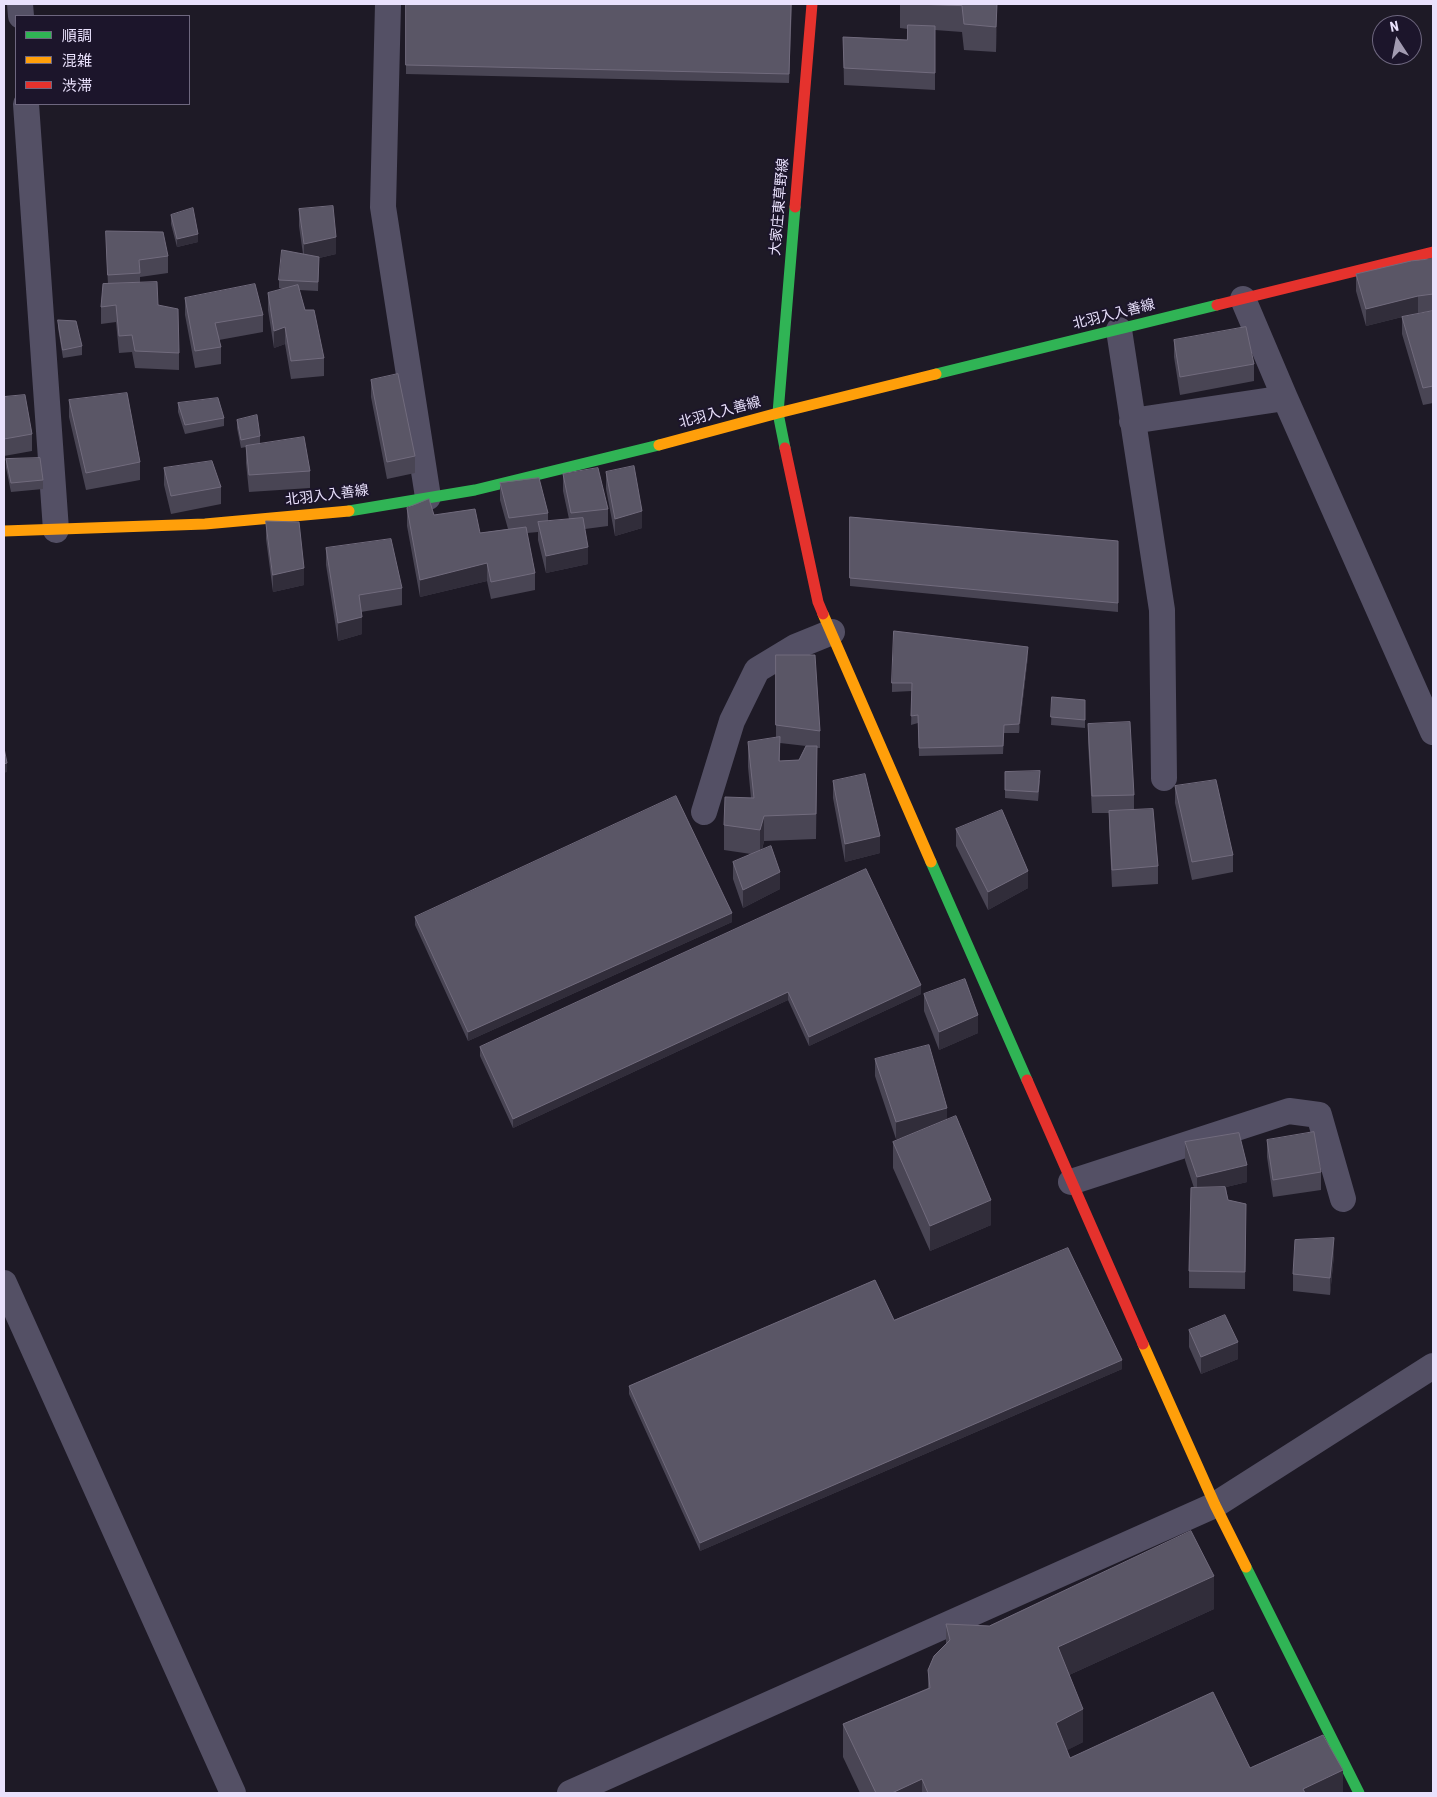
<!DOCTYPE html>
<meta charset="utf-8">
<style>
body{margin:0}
#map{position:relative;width:1437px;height:1797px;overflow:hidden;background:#1e1a26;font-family:"Roboto Condensed","Noto Sans JP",sans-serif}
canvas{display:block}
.frame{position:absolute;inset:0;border:5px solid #e9e1fc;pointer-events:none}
.legend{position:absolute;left:15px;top:15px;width:175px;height:90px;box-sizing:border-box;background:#1c152b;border:1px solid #6e677f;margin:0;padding:6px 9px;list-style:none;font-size:15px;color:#e9e1fc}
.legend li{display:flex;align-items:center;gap:10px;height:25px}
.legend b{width:25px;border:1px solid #6e677f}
.north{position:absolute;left:1372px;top:15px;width:50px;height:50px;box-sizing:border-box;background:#1c152b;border:1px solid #6e677f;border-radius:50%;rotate:349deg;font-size:14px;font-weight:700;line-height:20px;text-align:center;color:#e9e1fc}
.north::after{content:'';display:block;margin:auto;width:18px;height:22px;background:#a29bb1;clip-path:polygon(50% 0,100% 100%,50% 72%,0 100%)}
</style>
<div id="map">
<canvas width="1437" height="1797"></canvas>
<div class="frame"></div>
<ul class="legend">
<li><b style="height:6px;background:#30b455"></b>順調</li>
<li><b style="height:6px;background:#ff9f0a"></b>混雑</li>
<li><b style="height:6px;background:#e5322d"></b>渋滞</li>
</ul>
<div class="north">N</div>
</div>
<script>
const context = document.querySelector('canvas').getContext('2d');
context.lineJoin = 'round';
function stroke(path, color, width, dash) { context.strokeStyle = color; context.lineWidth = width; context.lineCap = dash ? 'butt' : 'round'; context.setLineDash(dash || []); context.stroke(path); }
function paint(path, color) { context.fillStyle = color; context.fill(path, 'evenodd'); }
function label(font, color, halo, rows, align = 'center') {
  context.font = font + ' "Roboto Condensed","Noto Sans JP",sans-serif'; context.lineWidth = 4; context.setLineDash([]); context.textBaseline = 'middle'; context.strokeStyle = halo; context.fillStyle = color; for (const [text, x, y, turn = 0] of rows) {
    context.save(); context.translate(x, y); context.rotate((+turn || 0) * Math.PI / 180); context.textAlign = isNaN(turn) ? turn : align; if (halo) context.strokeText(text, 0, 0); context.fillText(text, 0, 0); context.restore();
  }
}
stroke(new Path2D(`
 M20,4L21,16
 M388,4L383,207L428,497
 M26,104L56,530
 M1119,330L1162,610L1164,778
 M1285,398L1433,732
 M1132,421L1285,398L1243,299
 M704,812L732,721L757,670L795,647L832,632
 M1071,1182L1289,1111L1319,1115L1343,1199
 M4,1283L233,1793
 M570,1793L1215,1505L1433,1366`), '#545065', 26);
stroke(new Path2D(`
 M936,374L1217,305
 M785,448L778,413L795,207
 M349,511L475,490L659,445
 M931,862L1027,1080
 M1246,1567L1359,1793`), '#30b455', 11);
stroke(new Path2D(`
 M659,445L778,413L936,374
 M4,531L205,524L349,511
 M823,614L931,862
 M1143,1344L1215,1505L1246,1567`), '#ff9f0a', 11);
stroke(new Path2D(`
 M795,207L812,4
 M1217,305L1433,252
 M785,448L818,602L823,614
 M1027,1080L1143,1344`), '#e5322d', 11);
paint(new Path2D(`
 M406,4H792L789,83L406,74Z
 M900,4H997L996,52L964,50L962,32L935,30V90L844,85L843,37L907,40L908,29L900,28Z
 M299,209L336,254L319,258L318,291L299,290L305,310L324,358V376L291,379L285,344L274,348L268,310V293L283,289L279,288V280L303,254L299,226Z
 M171,215L198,242L177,247L171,224Z
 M106,231L168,256V273L140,277V283L158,305L179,353V370L135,368L132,352L119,353L116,322L101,324V307L108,284L106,248Z
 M1433,259V311L1418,313L1402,317L1433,311V403L1423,405L1402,334V317L1366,326L1356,291V274Z
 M185,298L263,315V332L219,340L221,347V364L195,368L185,315Z
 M58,320L82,346V355L63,358L58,328Z
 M1174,340L1254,364V381L1180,395L1174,357Z
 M371,380L415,456V473L387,479L371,397Z
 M4,397L32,434V451L4,456Z
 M69,400L140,462V480L86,490L69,417Z
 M178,403L224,418V426L185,434L178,412Z
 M237,420L260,436V444L310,471V488L249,492L246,463V447L241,448L237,428Z
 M6,459L43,480V489L11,492L6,468Z
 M164,468L221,487V504L171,514L164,485Z
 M606,472L642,528L615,536L606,489Z
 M563,474L608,509V526L585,529L588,564L546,573L538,540V532L527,533L535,573V590L491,599L487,581L420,597L407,526V508L434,515L480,533L508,529L500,500V483L548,513V522L569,519L563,491Z
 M850,517L1118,541V612L850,586Z
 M266,521L304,585L273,592L266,539Z
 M326,548L402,588V605L361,612L362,634L338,641L326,565Z
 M776,655L820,731V748H817L816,839L764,841L762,850L780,889L743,908L733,879V862L751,854L724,850V825L751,798L748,767V742L776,738ZM780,743L806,746L799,760L780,761Z
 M1028,656L1019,733H1004L1003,754L919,756L918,723L911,725L912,691L892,692V683Z
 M1052,697L1085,700V728L1051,725Z
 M1088,724L1134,795V810L1158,866V884L1112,887L1109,828V813H1092L1088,742Z
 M1040,780L1038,801L1005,798V790Z
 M833,781L880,853L845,862L833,798Z
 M1175,786L1233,855V872L1192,880L1175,803Z
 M956,829L1028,888L988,910L956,846Z
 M866,869L921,994L809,1046L788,1000L513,1128L480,1056V1047Z
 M415,917L732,922L468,1041L415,925Z
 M924,994L978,1033L939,1050L924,1011Z
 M875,1059L947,1120L991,1225L930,1251L893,1168V1142L912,1134L896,1139L875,1076Z
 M1267,1140L1321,1172V1190L1273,1197L1267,1157Z
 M1185,1142L1247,1182L1226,1187L1228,1200L1246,1204L1245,1289L1189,1288V1271L1194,1188L1185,1160Z
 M1334,1255L1330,1295L1293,1291V1274Z
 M1189,1330L1238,1359L1201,1374L1189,1347Z
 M1122,1369L700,1551L629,1394V1386Z
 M1214,1609L1069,1675L1083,1742L1067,1750L1070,1758L1250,1768L1343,1793H860L843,1757V1724L928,1688V1670L946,1644V1624L989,1626Z`), '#494554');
paint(new Path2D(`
 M997,4V20L996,52V27Z
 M198,234V242L177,247V239Z
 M336,237V254L319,258L318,291L319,258L304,261V244Z
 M1418,296V313L1366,326V309Z
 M285,327V344L274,348V331Z
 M642,511V528L615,536V519Z
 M588,547V564L546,573V556Z
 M487,563V581L420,597V580Z
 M304,568V585L273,592V575Z
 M362,617V634L338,641V623Z
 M1028,647V656L1019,733V724Z
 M817,746V771L816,839V814Z
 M7,763V772L4,773V764Z
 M764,816V841L760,856V830Z
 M880,836V853L845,862V844Z
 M1028,871V888L988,910V892Z
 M780,872V889L743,908V890Z
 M732,913V922L468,1041V1032Z
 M921,985V994L809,1046V1037Z
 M788,992V1000L513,1128V1119Z
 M978,1015V1033L939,1050V1032Z
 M947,1108V1125L896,1139V1122Z
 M1247,1165V1182L1197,1194V1177Z
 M991,1200V1225L930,1251V1226Z
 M1334,1238V1255L1330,1295V1278Z
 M1238,1342V1359L1201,1374V1357Z
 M1122,1360V1369L700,1551V1543Z
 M1214,1576V1609L1058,1680V1647Z
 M1083,1709V1742L1056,1756V1723Z
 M1343,1770V1793H1303V1789Z
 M922,1779V1793H892Z`), '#312d3a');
const building = new Path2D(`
 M406,4H791L789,74L406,65Z
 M914,4H997L996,27L964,24L962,6Z
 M908,25L935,26V73L844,68L843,37L907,40Z
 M333,206L336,237L304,244L299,209Z
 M193,208L198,234L177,239L171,215Z
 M106,231L163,232L168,256L139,260L140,273L108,275Z
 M282,250L319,257L318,282L279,280Z
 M1433,259V294L1418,296L1366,309L1356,274L1411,261Z
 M157,282L158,305L178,309L179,353L135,351L132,335L119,336L116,305L101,307L103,284Z
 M255,284L263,315L215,323L221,347L195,351L185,298Z
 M298,285L305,310H314L324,358L291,361L285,327L274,331L268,293Z
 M1433,311V386L1423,388L1402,317Z
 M58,320L76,321L82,346L63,350Z
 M1246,327L1254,364L1180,377L1174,340Z
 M398,374L415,456L387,462L371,380Z
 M127,393L140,462L86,473L69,400Z
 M25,395L32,434L4,439V397Z
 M218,398L224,418L185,425L178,403Z
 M257,415L260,436L241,440L237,420Z
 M304,437L310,471L249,475L246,446Z
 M40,458L43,480L11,483L6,459Z
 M212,461L221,487L171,496L164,468Z
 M634,466L642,511L615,519L606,472Z
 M598,468L608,509L571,513L563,474Z
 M539,478L548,513L509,518L500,483Z
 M429,499L434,515L475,509L480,533L526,527L535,573L491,582L487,563L420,580L407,508Z
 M850,517L1118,541V603L850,578Z
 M583,518L588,547L546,556L538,522Z
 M266,521L299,522L304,568L273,575Z
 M391,539L402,588L359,595L362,617L338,623L326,548Z
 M894,631L1028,647L1019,724L1004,725L1003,746L919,748L918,715L911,716L912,683H892Z
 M776,655H815L820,731L776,725Z
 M1052,697L1085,700V720L1051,717Z
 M1130,722L1134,795L1092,796L1088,724Z
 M780,737L779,761L799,760L806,746H817L816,814L764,816L760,830L724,825L725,797L754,798L748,742Z
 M4,748L7,763L4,764Z
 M1040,771L1038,792L1005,790V772Z
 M865,774L880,836L845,844L833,781Z
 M1216,780L1233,855L1192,862L1175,786Z
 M676,796L732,913L468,1032L415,917Z
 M1153,809L1158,866L1112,870L1109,811Z
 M1002,810L1028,871L988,892L956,829Z
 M771,846L780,872L743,890L733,862Z
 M866,869L921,985L809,1037L788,992L513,1119L480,1047Z
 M965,979L978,1015L939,1032L924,994Z
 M929,1045L947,1108L896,1122L875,1059Z
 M956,1116L991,1200L930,1226L893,1142Z
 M1314,1132L1321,1172L1273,1180L1267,1140Z
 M1239,1133L1247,1165L1197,1177L1185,1142Z
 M1225,1187L1228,1200L1246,1204L1245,1272L1189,1271L1191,1188Z
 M1334,1238L1330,1278L1293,1274L1295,1240Z
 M1068,1248L1122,1360L700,1543L629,1386L875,1280L894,1320Z
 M1225,1315L1238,1342L1201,1357L1189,1330Z
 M1191,1531L1214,1576L1058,1647L1083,1709L1056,1723L1070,1758L1213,1692L1250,1768L1323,1735L1343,1770L1303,1789L1305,1793H928L922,1779L892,1793H876L843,1724L930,1688L928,1670L934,1656L950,1640L946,1624L989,1626Z`);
paint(building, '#5a5666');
stroke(building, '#716b7d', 1);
label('14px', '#e9e1fc', '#1c152b', [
 ["大家庄東草野線",780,207,-85],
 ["北羽入入善線",1114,315,-14],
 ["北羽入入善線",720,413,-15],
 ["北羽入入善線",327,496,-7]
]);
</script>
